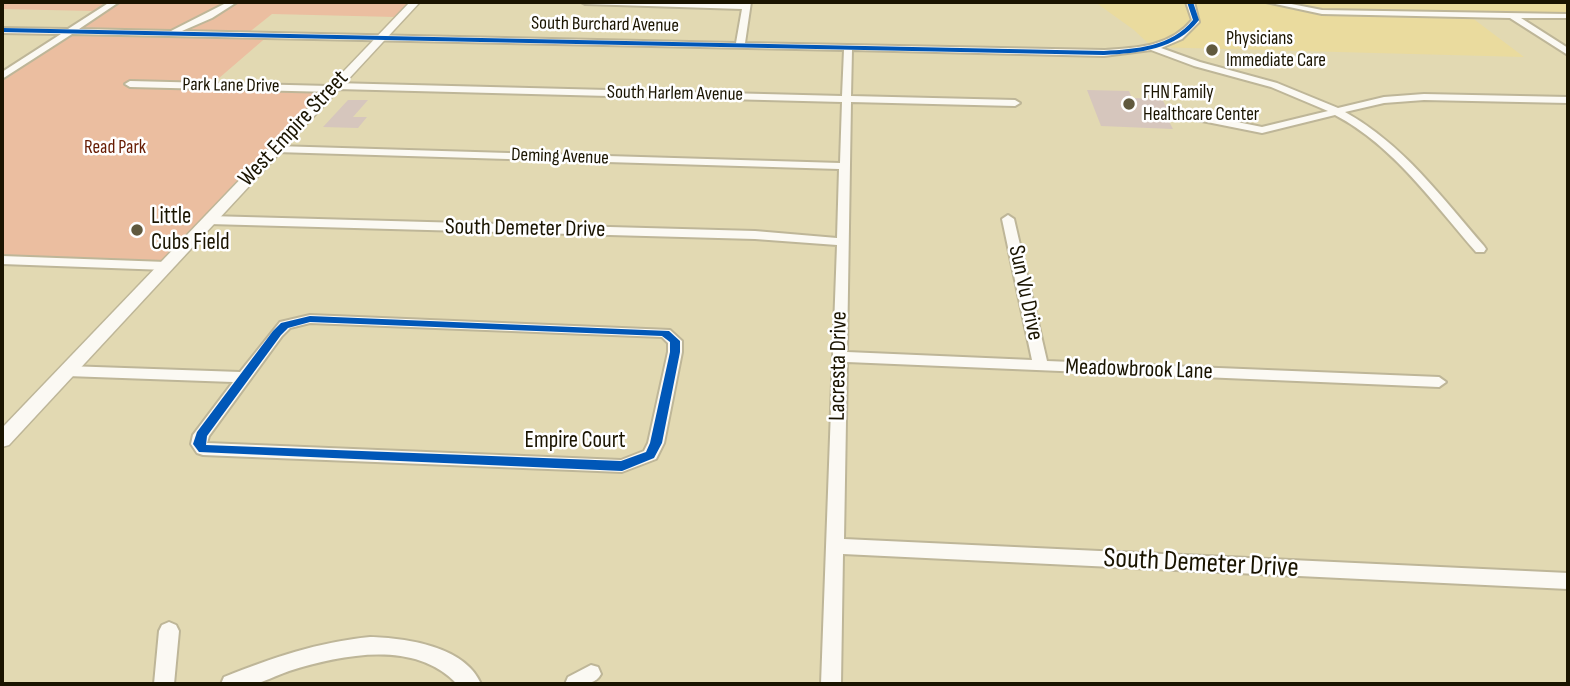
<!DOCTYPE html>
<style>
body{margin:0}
#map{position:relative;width:1570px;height:686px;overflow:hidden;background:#e2d9b2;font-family:"Sofia Sans Condensed",sans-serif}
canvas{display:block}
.frame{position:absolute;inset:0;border:4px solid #1a1400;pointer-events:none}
</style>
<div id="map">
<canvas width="1570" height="686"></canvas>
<div class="frame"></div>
</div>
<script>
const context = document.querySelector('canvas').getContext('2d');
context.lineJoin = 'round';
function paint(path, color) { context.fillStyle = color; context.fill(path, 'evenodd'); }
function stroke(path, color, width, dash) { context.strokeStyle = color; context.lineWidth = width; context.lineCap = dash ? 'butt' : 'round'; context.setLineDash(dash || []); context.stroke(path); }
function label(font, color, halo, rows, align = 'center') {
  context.font = font + ' "Sofia Sans Condensed",sans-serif'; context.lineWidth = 5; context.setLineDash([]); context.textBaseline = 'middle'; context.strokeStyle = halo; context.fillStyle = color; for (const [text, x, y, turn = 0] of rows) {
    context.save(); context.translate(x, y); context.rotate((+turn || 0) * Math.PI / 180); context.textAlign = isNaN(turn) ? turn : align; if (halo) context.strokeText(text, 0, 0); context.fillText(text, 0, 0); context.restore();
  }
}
paint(new Path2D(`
 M1095,2H1568V16L1467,14L1524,57L1152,47L1134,30Z`), '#eadb9e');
paint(new Path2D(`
 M2,2H107L93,11L2,9Z
 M115,2H410L396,17L272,14L247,34L269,35L211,85L332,89L160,266L2,261V76Z`), '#ebbea0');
paint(new Path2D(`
 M1087,90L1129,91L1132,98L1162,99L1168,110H1163L1173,129L1101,126Z
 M348,100H368L353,117H367L358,128L323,127Z`), '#d6c6bd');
const minor = new Path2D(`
 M110,2H119L79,29L171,31L228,2H237L212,18L182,31L736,43L742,9L585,4L581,2L743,4V2H751L745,43L1104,50C1136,48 1170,47 1192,20L1186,2H1194L1199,22L1182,39L1161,48L1200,62L1277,83L1338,108L1384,97L1424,94L1568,97V103L1424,100L1384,103L1345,112C1403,144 1442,198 1484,246L1486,249L1484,252H1476C1433,203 1394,146 1335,115L1262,133L1197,120L1192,117L1197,114L1262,127L1328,111L1271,87L1194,66L1151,50L1104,56L852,50L851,96L1015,100L1020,103L1015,106L851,102L847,352L1032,360L1002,219L1008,215L1014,219L1047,361L1439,377L1446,382L1439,387L847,362L844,539L1568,573V589L843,554L841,684H821L837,245L755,239L209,224L203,220L209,216L755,231L837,238L839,169L276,152L271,149L276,146L840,163L842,102L337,89L332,92L130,87L125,84L130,81L329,86L334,83L842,96L844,50L72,34L2,79V72L61,34L2,33V28L68,29Z
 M1266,2H1281L1322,10L1568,14V18H1521L1568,48V55L1510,18L1322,14Z
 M2,256L166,262L172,266L166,270L2,264Z
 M310,315L670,330L682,341V352L664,443L656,459L622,472L203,455L197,453L191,444L193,435L233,382L67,376L60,371L67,366L240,372L280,322ZM310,323L662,337L668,343V352L648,443L644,451L621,460L207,443L209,436L282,336L290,328Z
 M169,622L176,625L179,631L174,684H154L159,631L162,625Z
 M370,637C406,638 465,646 481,684H457C414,639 342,655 289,671C277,675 265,682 253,684C243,686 231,684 221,684L224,677C272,658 318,642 370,637Z
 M591,665L598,667L601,674C595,686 579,684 565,684L568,677Z`);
const major = new Path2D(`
 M410,2H420L9,445L2,447V428Z`);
stroke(minor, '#beb698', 4);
stroke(major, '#beb698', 3);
paint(minor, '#fbf9f3');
paint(major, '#fbf9f3');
paint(new Path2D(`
 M1187,2H1193L1199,20C1176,50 1139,53 1104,55L2,32V28L1104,51C1136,49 1171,47 1193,20Z
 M310,316L669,331L680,341V352L662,443L654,458L622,471L199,452L193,444L197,432L273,331L281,323ZM310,322L662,336L670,342V352L650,443L646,452L621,461L206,445L207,436L281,335L288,328Z`), '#0057b8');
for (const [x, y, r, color] of [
 [1212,50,7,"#60593e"],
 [1129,104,7,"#60593e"],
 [137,230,7,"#60593e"]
]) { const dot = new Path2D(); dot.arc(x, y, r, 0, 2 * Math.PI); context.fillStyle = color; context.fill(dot); stroke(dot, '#fff', 2.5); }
label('19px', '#1a1400', '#fff', [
 ["South Burchard Avenue",605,25,1],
 ["Park Lane Drive",231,86,1],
 ["South Harlem Avenue",675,94,1],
 ["Deming Avenue",560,157,2]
]);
label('19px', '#1a1400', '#fff', [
 ["Physicians",1226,39],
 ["Immediate Care",1226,61],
 ["FHN Family",1143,93],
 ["Healthcare Center",1143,115]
], 'left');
label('19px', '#671c03', '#fff', [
 ["Read Park",115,148]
]);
label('23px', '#1a1400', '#fff', [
 ["West Empire Street",294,129,-47],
 ["South Demeter Drive",525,229,1],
 ["Sun Vu Drive",1025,293,78],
 ["Lacresta Drive",839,366,-89],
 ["Meadowbrook Lane",1139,370,2],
 ["Empire Court",575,441]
]);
label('23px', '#1a1400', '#fff', [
 ["Little",151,217],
 ["Cubs Field",151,243]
], 'left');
label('28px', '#1a1400', '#fff', [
 ["South Demeter Drive",1201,564,3]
]);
</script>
